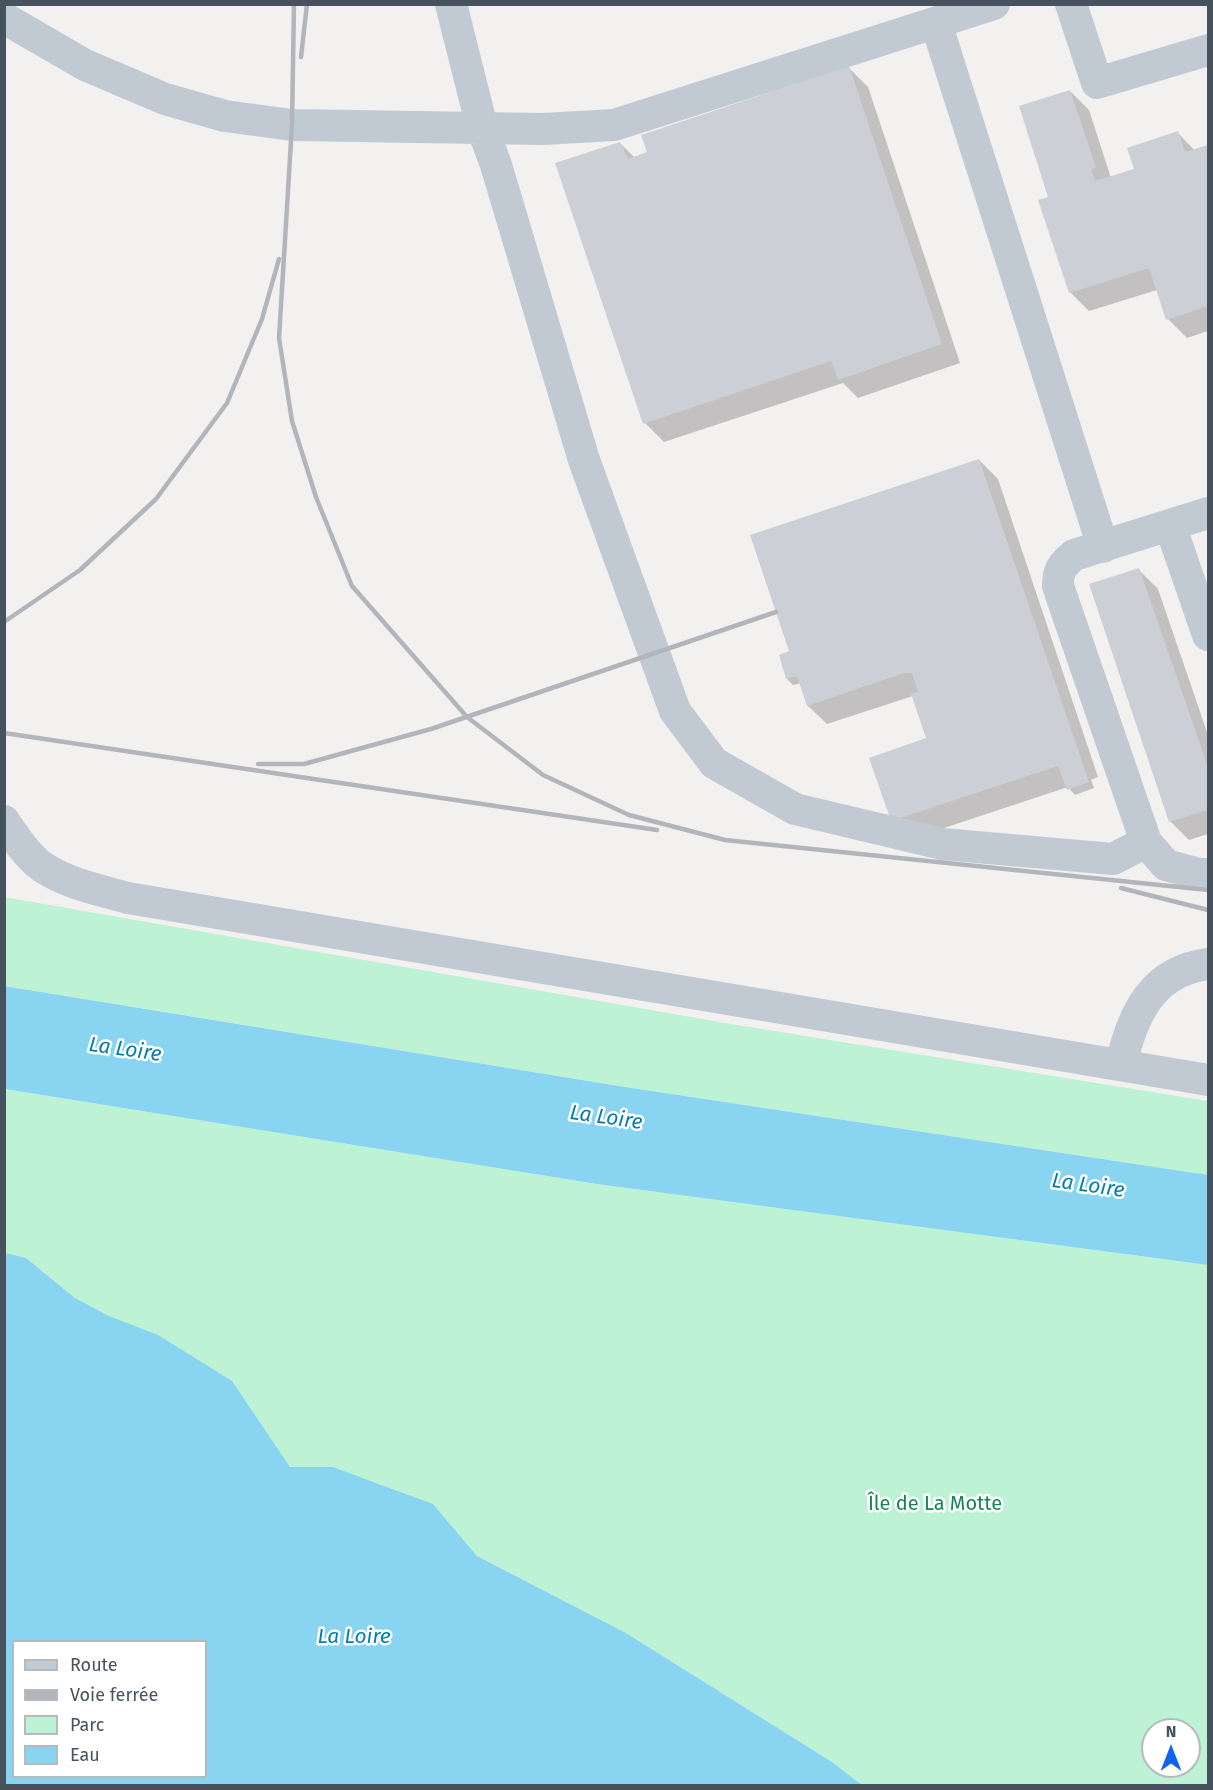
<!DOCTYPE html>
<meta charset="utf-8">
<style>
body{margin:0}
#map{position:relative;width:1213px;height:1790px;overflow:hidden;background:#f3f1f0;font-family:"Fira Sans",sans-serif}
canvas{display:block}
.frame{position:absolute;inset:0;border:6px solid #47525f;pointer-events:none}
.legend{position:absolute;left:12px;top:1640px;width:195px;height:138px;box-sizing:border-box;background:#fff;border:2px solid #b5babf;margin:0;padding:8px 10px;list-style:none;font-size:18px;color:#47525f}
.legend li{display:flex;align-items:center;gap:12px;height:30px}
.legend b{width:30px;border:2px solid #b5babf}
.north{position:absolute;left:1141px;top:1718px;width:60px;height:60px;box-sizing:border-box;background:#fff;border:2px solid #b5babf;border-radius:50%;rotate:0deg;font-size:16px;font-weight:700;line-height:24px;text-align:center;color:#47525f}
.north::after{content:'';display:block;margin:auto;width:21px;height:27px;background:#1063ed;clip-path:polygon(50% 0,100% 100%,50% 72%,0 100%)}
</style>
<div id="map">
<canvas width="1213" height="1790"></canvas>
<div class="frame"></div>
<ul class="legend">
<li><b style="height:8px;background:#c1cad3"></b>Route</li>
<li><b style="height:8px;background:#b2b5bb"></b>Voie ferrée</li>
<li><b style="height:16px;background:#bef2d5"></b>Parc</li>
<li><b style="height:16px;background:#89d4f1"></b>Eau</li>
</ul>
<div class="north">N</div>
</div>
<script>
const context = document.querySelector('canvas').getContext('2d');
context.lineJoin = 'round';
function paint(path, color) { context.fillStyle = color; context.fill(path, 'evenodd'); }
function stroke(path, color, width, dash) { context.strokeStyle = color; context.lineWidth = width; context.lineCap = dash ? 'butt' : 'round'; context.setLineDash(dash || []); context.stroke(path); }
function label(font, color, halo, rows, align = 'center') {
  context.font = font + ' "Fira Sans",sans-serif'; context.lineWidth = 5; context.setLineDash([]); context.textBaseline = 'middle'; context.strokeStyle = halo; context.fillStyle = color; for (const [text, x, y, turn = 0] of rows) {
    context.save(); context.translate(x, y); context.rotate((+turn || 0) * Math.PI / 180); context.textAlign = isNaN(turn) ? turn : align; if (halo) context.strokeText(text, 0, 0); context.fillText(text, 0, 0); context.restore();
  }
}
paint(new Path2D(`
 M4,897L731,1024L1208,1101V1175L625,1087L5,986Z
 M5,1089L597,1184L1208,1265V1785H862L832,1762L626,1633L477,1556L433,1504L333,1467H290L270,1438L109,1316L75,1298L26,1258L5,1253ZM1153,1730H1189V1766H1153Z`), '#bef2d5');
paint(new Path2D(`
 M4,986L625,1087L1208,1175V1265L597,1184L5,1089Z
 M5,1253L26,1258L75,1298L109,1316L158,1335L232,1381L290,1467H333L433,1504L477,1556L626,1633L832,1762L862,1785H5ZM14,1642H206V1776H14Z`), '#89d4f1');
paint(new Path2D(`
 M849,68L868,87L960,363L858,398L843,383L664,442L645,423L620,143L635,158Z
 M1070,91L1089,110L1111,178L1136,170L1178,133L1195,151L1208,146V331L1187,338L1168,319L1157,290L1089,311L1070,292L1049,198Z
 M979,460L998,479L1098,777L1091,780L1094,788L1075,795L1068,787L911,839L892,820L928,739L913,696L827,724L808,706L801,683L793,685L787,679L790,652Z
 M1139,570L1158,589L1208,735V834L1189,840L1170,821Z`), '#0003');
paint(new Path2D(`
 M849,66L942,344L838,380L831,361L643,424L555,163L620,142L628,159L647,152L641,135Z
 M1070,90L1096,167L1091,169L1095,181L1134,169L1127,148L1178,131L1185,152L1208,145V306L1166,320L1149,268L1069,293L1038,200L1048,197L1019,106Z
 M979,459L1089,782L1067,790L1058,766L891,821L869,758L926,738L911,694L918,692L912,673H904L807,706L797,676L786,679L779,655L789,651L750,535Z
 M1139,568L1208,767V810L1169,822L1089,584Z`), '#cccfd6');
stroke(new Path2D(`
 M451,4L482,127L496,165L584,460L675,711L714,763L795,809L942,844L1113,859L1146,842L1058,586C1058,570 1062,565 1074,555L1208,513
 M1071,4L1097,83L1208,50
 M4,18L85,65L165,99L225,116L292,125L543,129L614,125L994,4
 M936,23L1103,547
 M1170,525L1208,635
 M4,821C14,836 29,859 44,868C69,884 99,890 128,898L1208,1080
 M1146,842L1166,865L1199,874H1208
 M1121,1065C1132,1015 1152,971 1208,964`), '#c1cad3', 32);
stroke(new Path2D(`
 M294,4L292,125L279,338L292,421L316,497L352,586L467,717L543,775L629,815L725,840L1208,890
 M301,57L307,4
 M4,622L80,570L156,499L227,403L262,319L279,259
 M4,733L657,830
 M258,764H304L431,729L776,612
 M1121,888L1208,910`), '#b2b5bb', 4.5);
label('20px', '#138654', '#fff', [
 ["Île de La Motte",935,1504]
]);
label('italic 21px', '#067eac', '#fff', [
 ["La Loire",125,1050,8],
 ["La Loire",606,1118,8],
 ["La Loire",1088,1186,8],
 ["La Loire",354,1637]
]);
</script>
